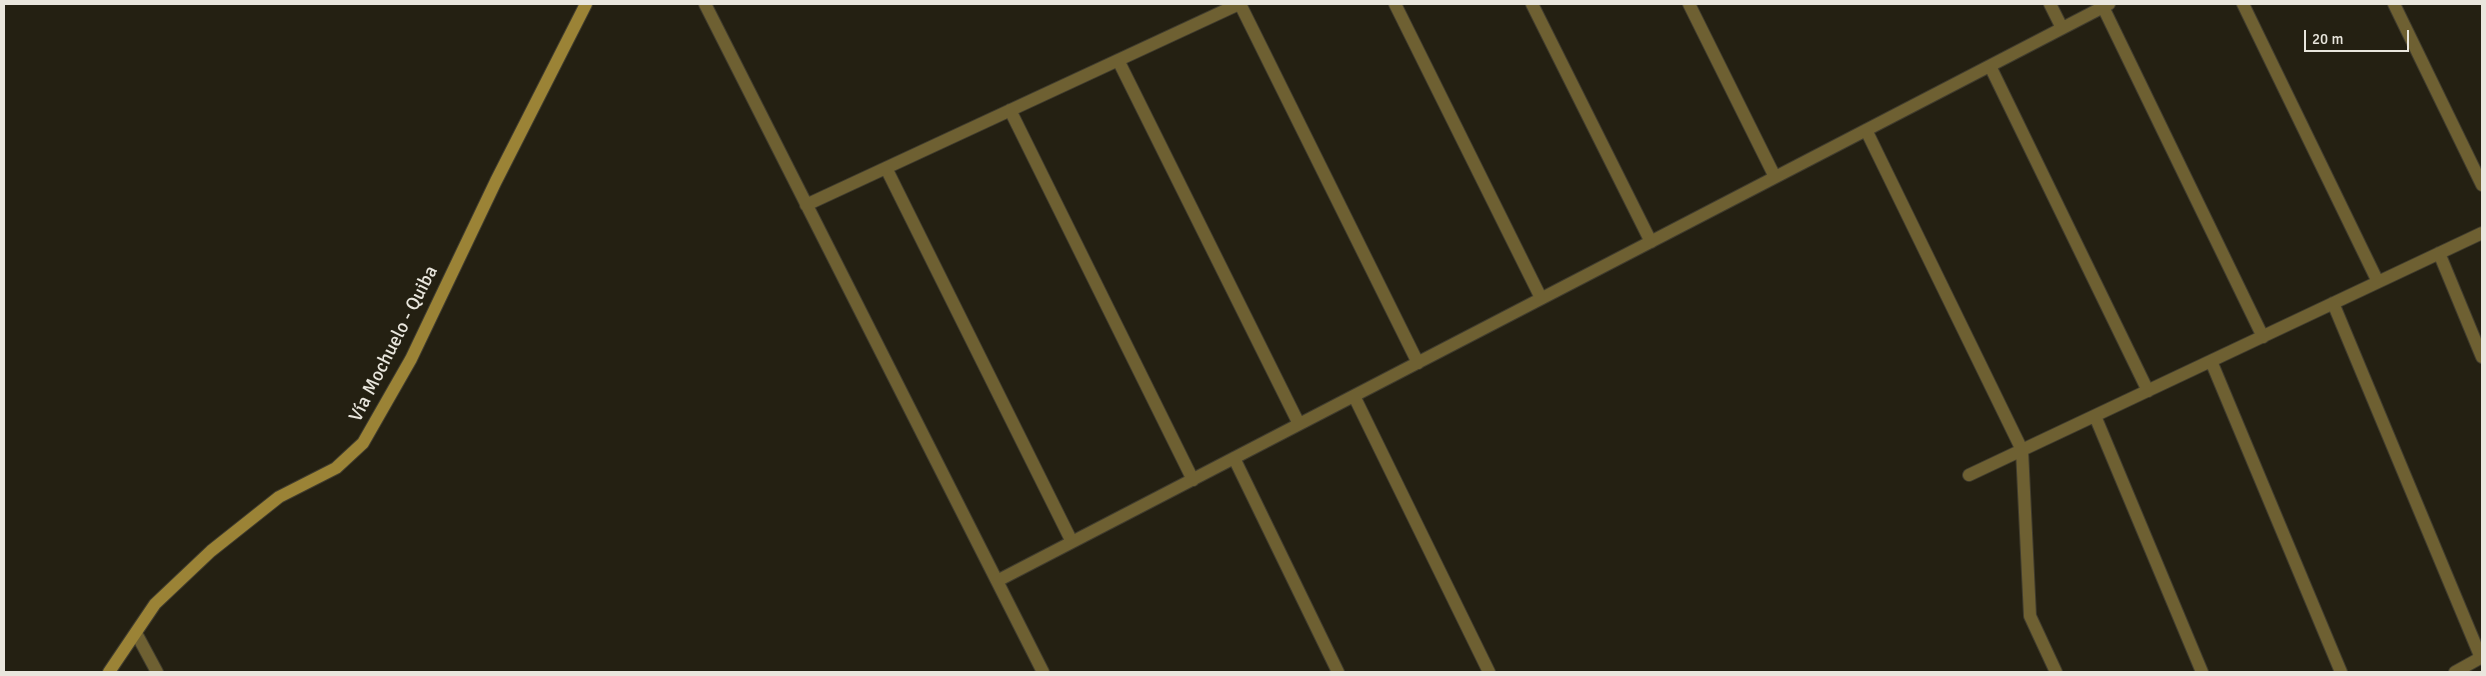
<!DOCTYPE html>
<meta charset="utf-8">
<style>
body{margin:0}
#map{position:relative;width:2486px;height:676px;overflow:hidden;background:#242012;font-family:Signika,sans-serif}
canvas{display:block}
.frame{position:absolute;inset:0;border:5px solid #e9e6dd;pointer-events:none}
.scale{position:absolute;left:2304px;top:30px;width:105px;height:22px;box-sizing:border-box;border:2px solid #e9e6dd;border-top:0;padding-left:6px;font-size:15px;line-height:18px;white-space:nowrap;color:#e9e6dd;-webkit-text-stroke:4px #242012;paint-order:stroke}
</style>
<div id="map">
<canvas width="2486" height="676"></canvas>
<div class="frame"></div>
<div class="scale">20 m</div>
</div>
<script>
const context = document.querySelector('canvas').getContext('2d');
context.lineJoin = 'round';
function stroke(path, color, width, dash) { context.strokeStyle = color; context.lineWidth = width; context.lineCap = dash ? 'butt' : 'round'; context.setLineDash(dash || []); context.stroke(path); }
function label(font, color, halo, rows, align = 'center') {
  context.font = font + ' Signika,sans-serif'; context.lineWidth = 4; context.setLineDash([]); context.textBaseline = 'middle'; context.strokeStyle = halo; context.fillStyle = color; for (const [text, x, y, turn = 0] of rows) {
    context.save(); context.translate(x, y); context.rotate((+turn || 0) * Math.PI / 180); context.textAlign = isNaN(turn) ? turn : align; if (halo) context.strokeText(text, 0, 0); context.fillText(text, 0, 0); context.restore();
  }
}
const street = new Path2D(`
 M705,4L1043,672
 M1240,4L1418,363
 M1395,4L1541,298
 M1532,4L1651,242
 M1689,4L1775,177
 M2050,4L2062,28
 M2243,4L2378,282
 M2394,4L2482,185
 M2103,7L2263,337
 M1118,60L1299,424
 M1990,66L2148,391
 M1010,110L1193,480
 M1866,130L2022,450L2030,616L2056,672
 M886,168L1072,542
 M806,205L1239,4
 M2439,253L2482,357
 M2333,303L2481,658
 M2211,361L2341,672
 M1354,396L1489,672
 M2095,416L2202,672
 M1234,458L1338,672
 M1969,475L2482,233
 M997,581L2109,4
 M136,633L157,672
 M2455,672L2482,657`);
const secondary = new Path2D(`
 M109,672L155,604L211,551L279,497L336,468L363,443L411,359L496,181L586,4`);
stroke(street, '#403c2e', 14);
stroke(secondary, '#403c2e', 14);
stroke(street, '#6e6032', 12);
stroke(secondary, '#9b8336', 12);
label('19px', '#e9e6dd', '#242012', [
 ["Vía Mochuelo - Quiba",394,344,-63]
]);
</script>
